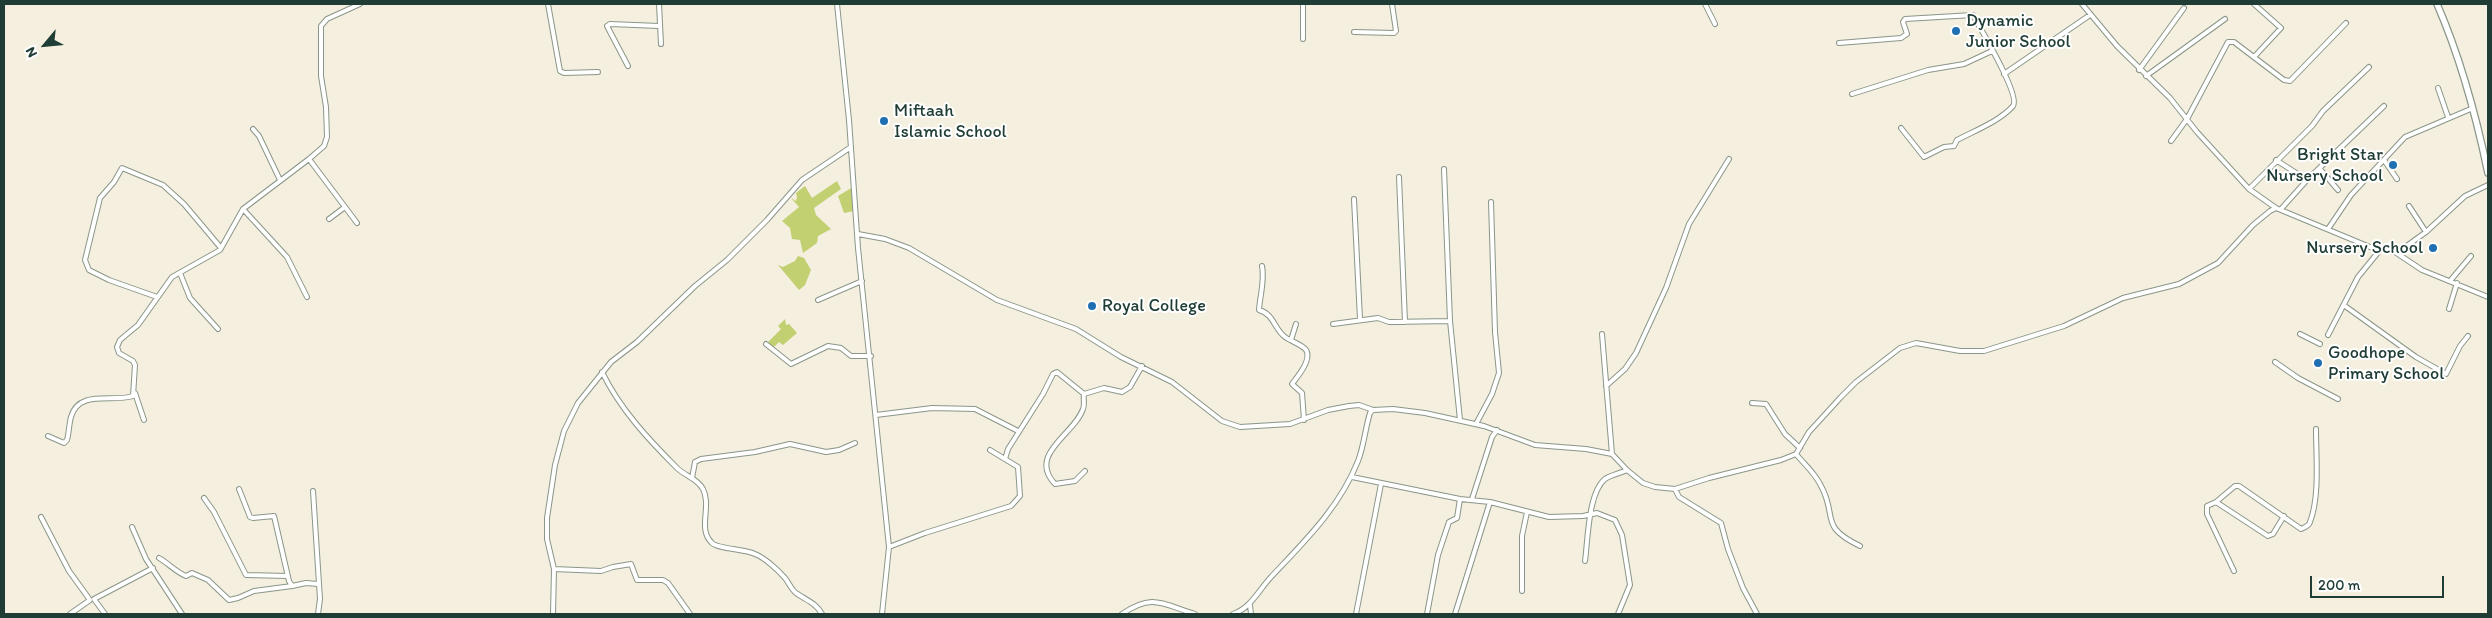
<!DOCTYPE html>
<style>
body{margin:0}
#map{position:relative;width:2492px;height:618px;overflow:hidden;background:#f4efde;font-family:Itim,sans-serif}
canvas{display:block}
.frame{position:absolute;inset:0;border:5px solid #1f3d34;pointer-events:none}
.north{position:absolute;left:20px;top:20px;width:50px;height:50px;-webkit-text-stroke:4px #fff;paint-order:stroke;rotate:242deg;font-size:14px;font-weight:700;line-height:20px;text-align:center;color:#1f3d34}
.north::after{content:'';display:block;margin:auto;width:18px;height:22px;background:#1f3d34;clip-path:polygon(50% 0,100% 100%,50% 72%,0 100%)}
.scale{position:absolute;left:2310px;top:576px;width:134px;height:22px;box-sizing:border-box;border:2px solid #1f3d34;border-top:0;padding-left:6px;font-size:15px;line-height:18px;white-space:nowrap;color:#1f3d34;-webkit-text-stroke:4px #fff;paint-order:stroke}
</style>
<div id="map">
<canvas width="2492" height="618"></canvas>
<div class="frame"></div>
<div class="north">N</div>
<div class="scale">200 m</div>
</div>
<script>
const context = document.querySelector('canvas').getContext('2d');
context.lineJoin = 'round';
function paint(path, color) { context.fillStyle = color; context.fill(path, 'evenodd'); }
function stroke(path, color, width, dash) { context.strokeStyle = color; context.lineWidth = width; context.lineCap = dash ? 'butt' : 'round'; context.setLineDash(dash || []); context.stroke(path); }
function label(font, color, halo, rows, align = 'center') {
  context.font = font + ' Itim,sans-serif'; context.lineWidth = 4; context.setLineDash([]); context.textBaseline = 'middle'; context.strokeStyle = halo; context.fillStyle = color; for (const [text, x, y, turn = 0] of rows) {
    context.save(); context.translate(x, y); context.rotate((+turn || 0) * Math.PI / 180); context.textAlign = isNaN(turn) ? turn : align; if (halo) context.strokeText(text, 0, 0); context.fillText(text, 0, 0); context.restore();
  }
}
paint(new Path2D(`
 M837,181L841,189L814,208L816,215L831,229L818,236L817,243L803,253L800,240L792,239L790,228L782,221L799,207L791,198L796,201L797,197L796,193L805,186L812,198Z
 M853,187L854,211L844,213L838,196Z
 M798,256L804,258L811,270L805,285L799,290L778,265L783,267L795,261Z
 M785,319L786,325L789,324L797,333L783,345L779,342L773,348L768,342L781,329L778,326Z`), '#c2d072');
const street = new Path2D(`
 M548,4L560,71L564,73L598,72
 M659,4L661,44
 M837,4L849,120L858,248L889,547L882,614
 M1705,4L1715,24
 M2082,4L2117,46L2170,98L2197,132L2249,189L2276,208L2370,247L2395,252L2401,250L2426,232L2465,196L2488,185
 M2254,4L2281,28L2254,57
 M1354,32L1394,33L1396,31L1392,4
 M1303,39V4
 M1839,43L1901,38L1907,34L1903,22L1905,19L1973,15C1980,28 2021,96 2013,106C2000,121 1974,131 1957,140L1954,146L1944,147L1924,157L1901,128
 M628,66L607,26L610,24L659,26
 M2139,70L2184,8
 M2004,74L2090,15
 M2146,76L2225,19
 M2438,88L2448,117
 M1852,94L1928,70L1964,64L1992,51
 M253,129L259,136L280,180
 M2171,141L2187,119L2228,42H2234L2284,80L2290,81L2346,23
 M2276,160L2307,180
 M2384,160L2397,179
 M1444,169L1450,321L1460,420
 M2320,169L2338,190
 M1399,177L1405,322
 M2249,189L2312,126L2323,111L2369,67
 M1354,199L1360,319
 M2409,206L2426,232
 M243,209L287,257L307,297
 M2281,209L2307,180L2384,106
 M329,219L345,207
 M357,223L309,159L324,146L327,137L326,107L321,76V26L327,19L360,4
 M2328,229L2351,195L2405,137L2473,108
 M858,234L885,239L909,248L997,300L1076,329L1121,357L1172,382L1222,421L1240,427L1290,424L1328,410L1349,406L1359,405L1373,410L1393,409L1425,413L1484,426L1535,445L1586,449L1612,454L1627,470L1643,483L1655,487L1675,489L1709,478L1781,460L1796,454L1809,432L1841,397L1856,382L1900,348L1916,343L1960,351H1984L2064,326L2123,298L2179,284L2218,263L2253,225L2270,211L2276,208
 M2395,252L2422,270L2488,297
 M1262,266C1265,280 1260,295 1259,310C1274,314 1274,329 1285,337C1290,341 1306,346 1307,352C1310,362 1298,376 1292,384L1302,393L1304,420
 M180,273L190,298L218,329
 M2450,281L2471,256
 M157,297L109,280L89,270L85,260L100,198L114,182L122,168L163,185L184,204L221,248
 M818,300L862,281
 M2345,306L2416,357L2446,374L2460,346L2468,336
 M2449,309L2457,283
 M1333,324L1378,318L1389,322L1450,321
 M1602,334L1612,454
 M2300,334L2320,344
 M2328,335L2358,277L2380,250
 M1291,340L1296,324
 M766,344L791,364L828,346L841,348L851,356H871
 M2275,362L2298,378L2338,399
 M602,372C620,409 648,439 677,468C685,476 697,478 703,489C712,507 697,529 712,543C718,549 745,549 755,554C765,558 778,570 785,578C789,583 791,589 796,593C806,600 816,603 822,614
 M1606,386L1625,369L1636,353L1666,288L1689,224L1729,159
 M135,393L144,420
 M1084,394C1083,398 1085,405 1083,409C1075,434 1027,454 1055,484L1075,481L1085,471
 M1752,403L1766,404L1785,434L1800,448
 M876,415L932,408L975,409L1018,431
 M1476,424L1492,394L1499,373L1495,332L1491,202
 M48,436L64,443L67,440C69,433 69,424 71,417C79,389 112,403 133,396L135,365L133,361L119,353L117,347L120,340L138,325L172,277L220,250L243,209L309,159
 M1796,454C1804,464 1814,472 1820,484C1839,517 1817,525 1860,546
 M1005,459L1008,449L1043,394L1053,374L1057,372L1084,394L1104,388L1122,392L1130,387L1142,366
 M1352,477L1460,499L1490,502L1549,517L1583,516L1597,513L1615,520L1622,535L1630,585L1618,614
 M692,478L695,462L701,459L755,452L790,444L826,452L839,450L855,443
 M239,489L250,517L253,518L274,516L289,581L292,586L306,583L318,584
 M1675,489L1679,497L1721,523L1728,549L1743,588L1757,614
 M313,491L320,599L318,614
 M204,498L214,512L246,575L288,576
 M1472,499L1492,437L1497,430
 M2216,502L2268,536L2273,534L2284,516
 M41,517L69,571L90,600L70,614
 M132,527L146,559L182,614
 M889,547L925,533L1011,506L1020,496L1018,467L990,450
 M159,558C168,563 176,572 186,576L192,573L208,580L229,600L238,598L254,591L292,586
 M1585,561C1588,540 1588,493 1605,479C1611,475 1621,473 1627,470
 M554,569L601,571L613,567L631,564L637,580H663L668,583L690,614
 M2234,571L2207,514V506L2216,502L2235,486H2239L2301,529C2305,527 2309,526 2310,522C2320,496 2316,456 2316,429
 M1522,591V536L1527,512
 M1250,605L1251,614
 M105,614L94,599L153,568
 M553,614L554,569L547,539V518L555,465L564,431L578,403L611,362L637,342L695,286L727,260L767,220L802,180L851,147
 M1122,614C1153,593 1162,604 1195,614
 M1233,614C1251,608 1258,591 1271,577C1304,542 1340,507 1358,461C1364,446 1365,429 1370,413L1373,410
 M1356,614L1381,484
 M1427,614L1438,555L1449,522L1457,518L1460,499
 M1455,614L1490,502`);
const secondary = new Path2D(`
 M2437,4C2461,59 2476,115 2488,173`);
stroke(street, '#8a9689', 6);
stroke(secondary, '#8a9689', 8);
stroke(street, '#fff', 4);
stroke(secondary, '#fff', 5.5);
for (const [x, y, r, color] of [
 [1956,31,5,"#1f6fb2"],
 [884,121,5,"#1f6fb2"],
 [2393,165,5,"#1f6fb2"],
 [2433,248,5,"#1f6fb2"],
 [1092,306,5,"#1f6fb2"],
 [2318,363,5,"#1f6fb2"]
]) { const dot = new Path2D(); dot.arc(x, y, r, 0, 2 * Math.PI); context.fillStyle = color; context.fill(dot); stroke(dot, '#fff', 2); }
label('18px', '#1f3d34', '#fff', [
 ["Dynamic",1966,21],
 ["Junior School",1966,42],
 ["Miftaah",894,111],
 ["Islamic School",894,132],
 ["Bright Star",2383,155,"right"],
 ["Nursery School",2383,176,"right"],
 ["Nursery School",2423,248,"right"],
 ["Royal College",1102,306],
 ["Goodhope",2328,353],
 ["Primary School",2328,374]
], 'left');
</script>
